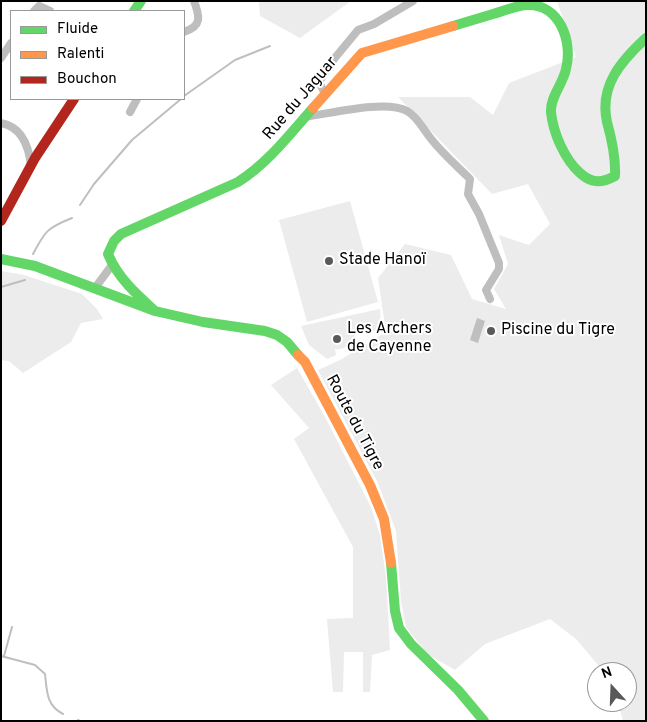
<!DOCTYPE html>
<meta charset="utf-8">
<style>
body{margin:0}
#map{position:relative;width:647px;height:722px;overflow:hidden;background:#fff;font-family:Overpass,sans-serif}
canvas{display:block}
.frame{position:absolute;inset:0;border:2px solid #000;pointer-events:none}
.legend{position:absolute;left:10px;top:10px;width:175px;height:90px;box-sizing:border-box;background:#fff;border:1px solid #999;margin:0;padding:6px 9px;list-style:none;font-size:15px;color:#000}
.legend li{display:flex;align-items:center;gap:10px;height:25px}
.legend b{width:25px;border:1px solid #999}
.north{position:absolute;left:587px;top:662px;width:50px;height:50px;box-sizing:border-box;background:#fff;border:1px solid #999;border-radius:50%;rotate:340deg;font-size:14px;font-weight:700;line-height:20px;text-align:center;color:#000}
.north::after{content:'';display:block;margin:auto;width:18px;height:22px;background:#595959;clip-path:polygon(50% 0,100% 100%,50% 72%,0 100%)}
</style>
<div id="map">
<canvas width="647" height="722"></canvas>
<div class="frame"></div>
<ul class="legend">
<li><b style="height:6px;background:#63d668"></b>Fluide</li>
<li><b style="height:6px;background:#ff974d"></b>Ralenti</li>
<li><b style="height:6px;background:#b3261e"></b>Bouchon</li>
</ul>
<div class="north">N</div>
</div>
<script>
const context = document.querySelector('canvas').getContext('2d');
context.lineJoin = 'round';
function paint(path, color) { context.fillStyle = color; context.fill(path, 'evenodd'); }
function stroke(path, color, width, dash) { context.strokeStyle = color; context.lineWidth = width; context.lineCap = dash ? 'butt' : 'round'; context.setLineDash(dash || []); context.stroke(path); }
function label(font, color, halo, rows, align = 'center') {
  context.font = font + ' Overpass,sans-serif'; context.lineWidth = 4; context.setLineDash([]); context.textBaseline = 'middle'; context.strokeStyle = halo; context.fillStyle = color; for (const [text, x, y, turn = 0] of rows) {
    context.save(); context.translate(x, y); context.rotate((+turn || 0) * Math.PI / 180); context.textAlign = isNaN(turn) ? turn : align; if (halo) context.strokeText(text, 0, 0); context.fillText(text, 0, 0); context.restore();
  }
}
paint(new Path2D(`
 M259,1H351L300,38L260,16Z
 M557,1H646V721H623L618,702H627V672H604L576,639L550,619L485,644L455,670L427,654L406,627L401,601L396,531L378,483L318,370L342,359L386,332L378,278L405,244L451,255L472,299L506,309L494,289L508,264L499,235L529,245L550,224L528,184L492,194L398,97H470L493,115L509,83L576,57Z
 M350,201L378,302L307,322L279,220Z
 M1,271L24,275L82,294L97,309L103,319L81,323L71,342L23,373L9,361L1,360Z
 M380,309L381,330L356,334C350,342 346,351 335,349L336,355L327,359L309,345L301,326Z
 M297,368L324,415L371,507L380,535L386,577L390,650L372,655L370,692H363V652H344L343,692H333L327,619L353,618V547L294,439L309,428L271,385Z`), '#ececec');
paint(new Path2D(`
 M477,318L485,321L478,343L470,340Z`), '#bfbfbf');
stroke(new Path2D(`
 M184,96L235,60L270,46
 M80,205L94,184L132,140L181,99
 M33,254C45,231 47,228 72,218
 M1,287L25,280
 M1,656L35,665L45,674C47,691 46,705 63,714
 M4,656L12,627
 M78,720L80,721`), '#bfbfbf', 2);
stroke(new Path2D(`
 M34,11L39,6L50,11
 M184,32C202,26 200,17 194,1
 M1,58L11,43
 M325,94L319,82L334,59L358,30L374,24L413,1
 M130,112L137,99
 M304,117C329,114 385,99 407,111C418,117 424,131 432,140C443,154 457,166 470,179L468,194L479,214L499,263V269L486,290L490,299
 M1,123C22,127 29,147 31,166
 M95,288L112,265`), '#bebebe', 8);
stroke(new Path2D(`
 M134,11L141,1
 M453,26C466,22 480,18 493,14C504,11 515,6 526,5C560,3 573,42 566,69C563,84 550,97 551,112C553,133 565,160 580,173C592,184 602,183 615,176C616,157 612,140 607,122C599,86 621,61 646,38
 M1,259L35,266L155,311L203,322L265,331L277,335L287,342L298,355
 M155,311C136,294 118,278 108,254L114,241L121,234L238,182C268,163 290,134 313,108
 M391,563L395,611L399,628L411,644L458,690L484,721`), '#63d668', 10);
stroke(new Path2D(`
 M313,108L362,53L453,26
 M298,355L305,362L370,485L384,519L391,563`), '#ff974d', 10);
stroke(new Path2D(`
 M1,221L35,158L74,99`), '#b3261e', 10);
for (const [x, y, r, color] of [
 [329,261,5,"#595959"],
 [491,331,5,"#595959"],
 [337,339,5,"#595959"]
]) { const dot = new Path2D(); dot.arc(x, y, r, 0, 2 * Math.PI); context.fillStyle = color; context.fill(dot); stroke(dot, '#fff', 2); }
label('16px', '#000', '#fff', [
 ["Rue du Jaguar",301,99,-49],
 ["Route du Tigre",354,423,62]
]);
label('16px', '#000', '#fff', [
 ["Stade Hanoï",339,261],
 ["Les Archers",347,330],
 ["de Cayenne",347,348],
 ["Piscine du Tigre",501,331]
], 'left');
</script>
